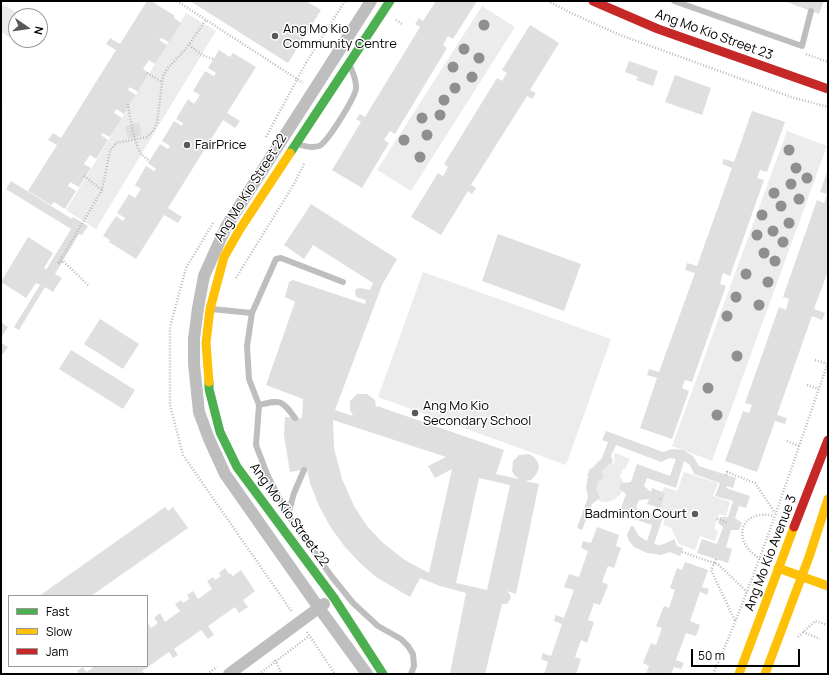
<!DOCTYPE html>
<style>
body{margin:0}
#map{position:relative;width:829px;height:675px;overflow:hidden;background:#fff;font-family:Manrope,sans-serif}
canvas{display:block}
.frame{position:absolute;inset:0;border:2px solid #000;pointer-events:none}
.legend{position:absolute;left:8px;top:595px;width:140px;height:72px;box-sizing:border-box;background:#fff;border:1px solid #999;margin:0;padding:5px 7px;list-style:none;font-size:12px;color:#000}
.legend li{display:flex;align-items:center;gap:8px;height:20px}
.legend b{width:20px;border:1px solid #999}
.north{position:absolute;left:8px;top:8px;width:40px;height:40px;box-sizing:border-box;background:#fff;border:1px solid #999;border-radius:50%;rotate:103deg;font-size:11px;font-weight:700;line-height:16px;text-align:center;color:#000}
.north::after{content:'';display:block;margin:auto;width:14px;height:18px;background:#595959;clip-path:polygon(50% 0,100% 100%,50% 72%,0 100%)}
.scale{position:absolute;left:691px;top:649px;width:109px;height:18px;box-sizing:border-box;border:2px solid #000;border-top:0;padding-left:5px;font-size:12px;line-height:14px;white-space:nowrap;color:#000;-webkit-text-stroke:3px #fff;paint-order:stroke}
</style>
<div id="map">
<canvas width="829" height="675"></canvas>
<div class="frame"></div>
<ul class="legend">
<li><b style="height:5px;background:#4caf50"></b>Fast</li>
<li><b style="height:5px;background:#ffc107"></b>Slow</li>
<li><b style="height:5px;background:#c62828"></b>Jam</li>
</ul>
<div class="north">N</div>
<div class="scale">50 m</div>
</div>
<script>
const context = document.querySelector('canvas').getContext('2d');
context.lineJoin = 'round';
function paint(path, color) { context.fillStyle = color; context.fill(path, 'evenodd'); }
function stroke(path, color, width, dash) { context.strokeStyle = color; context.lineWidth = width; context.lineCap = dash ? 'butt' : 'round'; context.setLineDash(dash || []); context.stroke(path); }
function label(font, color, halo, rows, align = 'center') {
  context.font = font + ' Manrope,sans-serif'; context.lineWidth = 3; context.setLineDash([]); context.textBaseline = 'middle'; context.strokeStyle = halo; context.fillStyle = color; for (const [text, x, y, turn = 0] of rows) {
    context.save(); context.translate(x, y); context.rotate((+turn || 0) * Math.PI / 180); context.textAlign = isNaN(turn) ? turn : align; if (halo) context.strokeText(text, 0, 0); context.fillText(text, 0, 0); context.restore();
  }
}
paint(new Path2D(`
 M1,3L22,16H16V40H28L24,47L1,32Z
 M482,6L515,27L411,191L377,170Z
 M186,13L216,31L96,229L66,210ZM139,122L142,135L128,138L125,126Z
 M787,131L827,146L712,461L672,446Z
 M423,272L611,339L566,465L378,397Z
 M615,453L630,459L625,469H623L620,476C634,495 599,514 595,493C595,489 597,483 598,478C600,469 607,464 615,463L614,455Z
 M684,472L718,483L713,496L730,502L726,516L719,514L714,529L718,531L715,541L700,536L695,550L679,544L671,528L663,525L667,514L656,510L664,487L677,491Z`), '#ececec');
paint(new Path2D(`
 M147,1H151L175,16L174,18L181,23L169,42L161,38L159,40L167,45L155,64L149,60L143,69L149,73L138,92L130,87L128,90L136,95L124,114L116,109L114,113L122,118L110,137L102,133L101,135L108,140L96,159L90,155L84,164L91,168L79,187L70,182L68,186L76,191L65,209L54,202L51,205L28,191L57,145L48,140L53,133L61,138L116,50L106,44L110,38L120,44Z
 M190,1H306L321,10L288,63Z
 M436,1H477L453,39L448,36L443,45L447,48L395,134L390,131L384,140L389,143L362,188L332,170L361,122L356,119L360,114L365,117L420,27L415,24L419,18L423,21Z
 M784,1H824L819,14Z
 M530,25L559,43L530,90L536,93L532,99L527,96L471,185L476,188L472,194L468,191L441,235L411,217L438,173L443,176L448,167L444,164L497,78L502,81L507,73L502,70Z
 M219,50L230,57L233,53L256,67L227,113L240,121L235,128L223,120L168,208L182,217L178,223L164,215L136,259L109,242L110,240L103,236L116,216L123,221L125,218L117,213L129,194L135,198L141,189L135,185L146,166L154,171L156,169L148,163L160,144L168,149L170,146L162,141L174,121L182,126L183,123L176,119L188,99L194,104L200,95L193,91L205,71L214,76L216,73L208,68Z
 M629,61L658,71L653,86L636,80L638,77L625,72Z
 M675,75L711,88L702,115L665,102Z
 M752,111L785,122L767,172L760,170L757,178L764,180L730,276L723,273L720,284L726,286L692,382L685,380L682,388L689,391L672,439L640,428L657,378L647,375L649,369L659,372L695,273L685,270L687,263L697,266L732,168L722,164L724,159L734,162Z
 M139,122L142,135L128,139L125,126Z
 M828,169V271L814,309L825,313L822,320L812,316L777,415L787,418L785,424L775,421L757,472L725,461L743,411L749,413L752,405L745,403L779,307L786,310L789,299L783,297L817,200L824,203L827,194L820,192Z
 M11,181L72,219L73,217L88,226L82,235L79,234L55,274L62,278L53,292L45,287L19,330L14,327L40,285L36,283L26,298L1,282L28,237L53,253L44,268L46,270L71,229L6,189Z
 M311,204L397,259L382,285L335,410L353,416L350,410V401L357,394H367L375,400L376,408L377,406L504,450L496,474L519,479L514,475L512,471L513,461L519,455L529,454L534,457L537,461L539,466L538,471L535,476L531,480L525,481L539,484L516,594L507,591L511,596L510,600L507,604H502L485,674H457L450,673L466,593L440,586L420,578L410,597L376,577L361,564L345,547L331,528L319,506L310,483L307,469L290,472L284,435L285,417L302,418L303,399L266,385L295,302L285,297L289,282L293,280L365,304L366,300L356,297L355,291L356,289L360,288L370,290L373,283L313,245L304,259L284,245ZM333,420L446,457L428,466L435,478L452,469L429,573L405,560L383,543L367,526L354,506L342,479L334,448ZM479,478L510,485L487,590L456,583Z
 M498,234L581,264L564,311L482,281Z
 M100,319L139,344L123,369L84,344Z
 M1,322L8,327L1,338Z
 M1,343L8,347L3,354L1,353Z
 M71,350L135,390L123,409L59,369Z
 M606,431L663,452L672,449L683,450L693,456L699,466L736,478L733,488L727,486L726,488L750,496L746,508L739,506L735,518L742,523L739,530H731L726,547L732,549L728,563L697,553L702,539L717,544L723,527L718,523L720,517H728L733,501L715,496L720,483L694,474L690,465L684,461L676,488L647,478L644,486L651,492L652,488L665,493L660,508L647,504L649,499L639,500L636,508L663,517L654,544L659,545L664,544L674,539L677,546L683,548L680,556L670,552L661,555L647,553L634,547L629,541L627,535L631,526H633L639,536L647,541L652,525L619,514L626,494L619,488L621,483L631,482L637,464L670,476L676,459L670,458L661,462L616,445L611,456L613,462L606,467L601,472L604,474L601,481L598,480L596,489L600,498L592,504L582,530L577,528L588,497L586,488L588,476H587L590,468L591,469L602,458L608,442L602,440Z
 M165,507L168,511L173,507L188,528L91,596H39Z
 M597,527L619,535L616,546L621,548L614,568L608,566L602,582L608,585L600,605L594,603L588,620L594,622L587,643L581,640L575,657L581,659L576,674H544L548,662L541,659L543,653L551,656L562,624L554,621L556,615L564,618L574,590L564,587L569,574L579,577L588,551L581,548L583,541L591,543Z
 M685,562L708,570L702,587L709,589L707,595L700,592L690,621L700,625L696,636L686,633L676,660L684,663L681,669L674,667L671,674H646L649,666L643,663L651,643L656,645L662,628L656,626L664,606L669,608L675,590L670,588L677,568L682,570Z
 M225,568L229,574L230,573L233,576L241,570L255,591L243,600L248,607L239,613L235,607L208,626L214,635L208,639L201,630L174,649L178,655L173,658L169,652L142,671L145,674H79L77,671L83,667L86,672L93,668L91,666H101L102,667L104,666H147V621L151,628L158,623L154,618L160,613L165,622L180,611L175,604L181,600L183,603L189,599L187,595L193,591L198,599L212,589L207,581L213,577L215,580L221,576L219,573Z`), '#dfdfdf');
stroke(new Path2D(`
 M177,1L303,83
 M548,1L573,14L620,35L791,97L828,107
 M396,20L402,24
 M189,45L202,55L213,59
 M806,54L828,62
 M147,73L162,82
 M128,104C129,115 135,147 142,155C144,157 147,159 150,161
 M1,112L2,110
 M266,137L307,61L345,1
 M84,176L102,190
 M213,223L186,268L170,327V405L183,455L292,612
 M236,278L294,184L305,162
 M88,285L63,261L58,264L102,190L110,151L116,143L147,137L153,131L157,123L163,76L167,69L185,50L206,20
 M815,360L828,364
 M807,385L819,389
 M787,441L799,446
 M726,475L727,472L755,483L775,513
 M660,499L663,500
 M717,519L728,523
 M682,552L714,563L711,570L735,621
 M716,559L714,563L719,565L747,592
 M760,559C730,541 740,508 774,516
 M307,632L335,674
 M803,632L820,639
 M798,637L815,621L828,625
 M275,660L282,674
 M207,674L217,667
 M259,674L309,636
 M713,674C758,573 791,467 828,363`), '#b9b9b9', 2.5, [1, 2]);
stroke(new Path2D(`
 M674,1L802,46L811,11
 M297,144C303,146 313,148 319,146C327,143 354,99 356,89C357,81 353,73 350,66
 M343,282L281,258L276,259L252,313L247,346L249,379L259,405L256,445L267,474L288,515L332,577L353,603L378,626L401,639L408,646L413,654L414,666L411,674
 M211,309L252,313
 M259,405C281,400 281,399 295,418
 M288,515L294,493L304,470`), '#bebebe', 6);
stroke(new Path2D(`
 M229,674L324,604
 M367,674L319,608L225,474L209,439L199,412L194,364V339L198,308L204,276L226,227L371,1`), '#bebebe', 12);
stroke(new Path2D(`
 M290,153L390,1
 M209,382V389L220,432L237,467L334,598L383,674`), '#4caf50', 9);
stroke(new Path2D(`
 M209,382L206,343L210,309L224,257L240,229L290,153
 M778,568L828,586
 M739,674L794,527
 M765,674L809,557L828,499`), '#ffc107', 9);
stroke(new Path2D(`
 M593,1L658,29L828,89
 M794,527L828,440`), '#c62828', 9);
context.fillStyle = '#8f8f8f';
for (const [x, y] of [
 [484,25],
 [464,49],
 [479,58],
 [453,67],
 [472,77],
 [455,88],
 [444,100],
 [440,115],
 [422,118],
 [427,135],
 [404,140],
 [789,150],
 [420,157],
 [796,168],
 [807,178],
 [791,184],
 [774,193],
 [799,199],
 [781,206],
 [762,215],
 [789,223],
 [773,231],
 [757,235],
 [783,242],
 [764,253],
 [775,261],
 [746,274],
 [768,282],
 [736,297],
 [759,305],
 [727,316],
 [737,356],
 [708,388],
 [717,415]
]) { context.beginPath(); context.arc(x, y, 5.5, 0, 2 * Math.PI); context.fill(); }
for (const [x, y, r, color] of [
 [275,36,4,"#595959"],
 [187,145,4,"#595959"],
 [415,413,4,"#595959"],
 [695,514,4,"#595959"]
]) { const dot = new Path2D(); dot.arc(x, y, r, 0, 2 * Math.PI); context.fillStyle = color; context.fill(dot); stroke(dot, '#fff', 1.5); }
label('13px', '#000', '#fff', [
 ["Ang Mo Kio",283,29],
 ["Community Centre",283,44],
 ["FairPrice",195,145],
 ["Ang Mo Kio",423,406],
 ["Secondary School",423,421],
 ["Badminton Court",687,514,"right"]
], 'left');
label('13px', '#000', '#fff', [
 ["Ang Mo Kio Street 23",714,35,20],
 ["Ang Mo Kio Street 22",251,188,-58],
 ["Ang Mo Kio Street 22",289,515,54],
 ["Ang Mo Kio Avenue 3",771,553,-69]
]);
</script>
